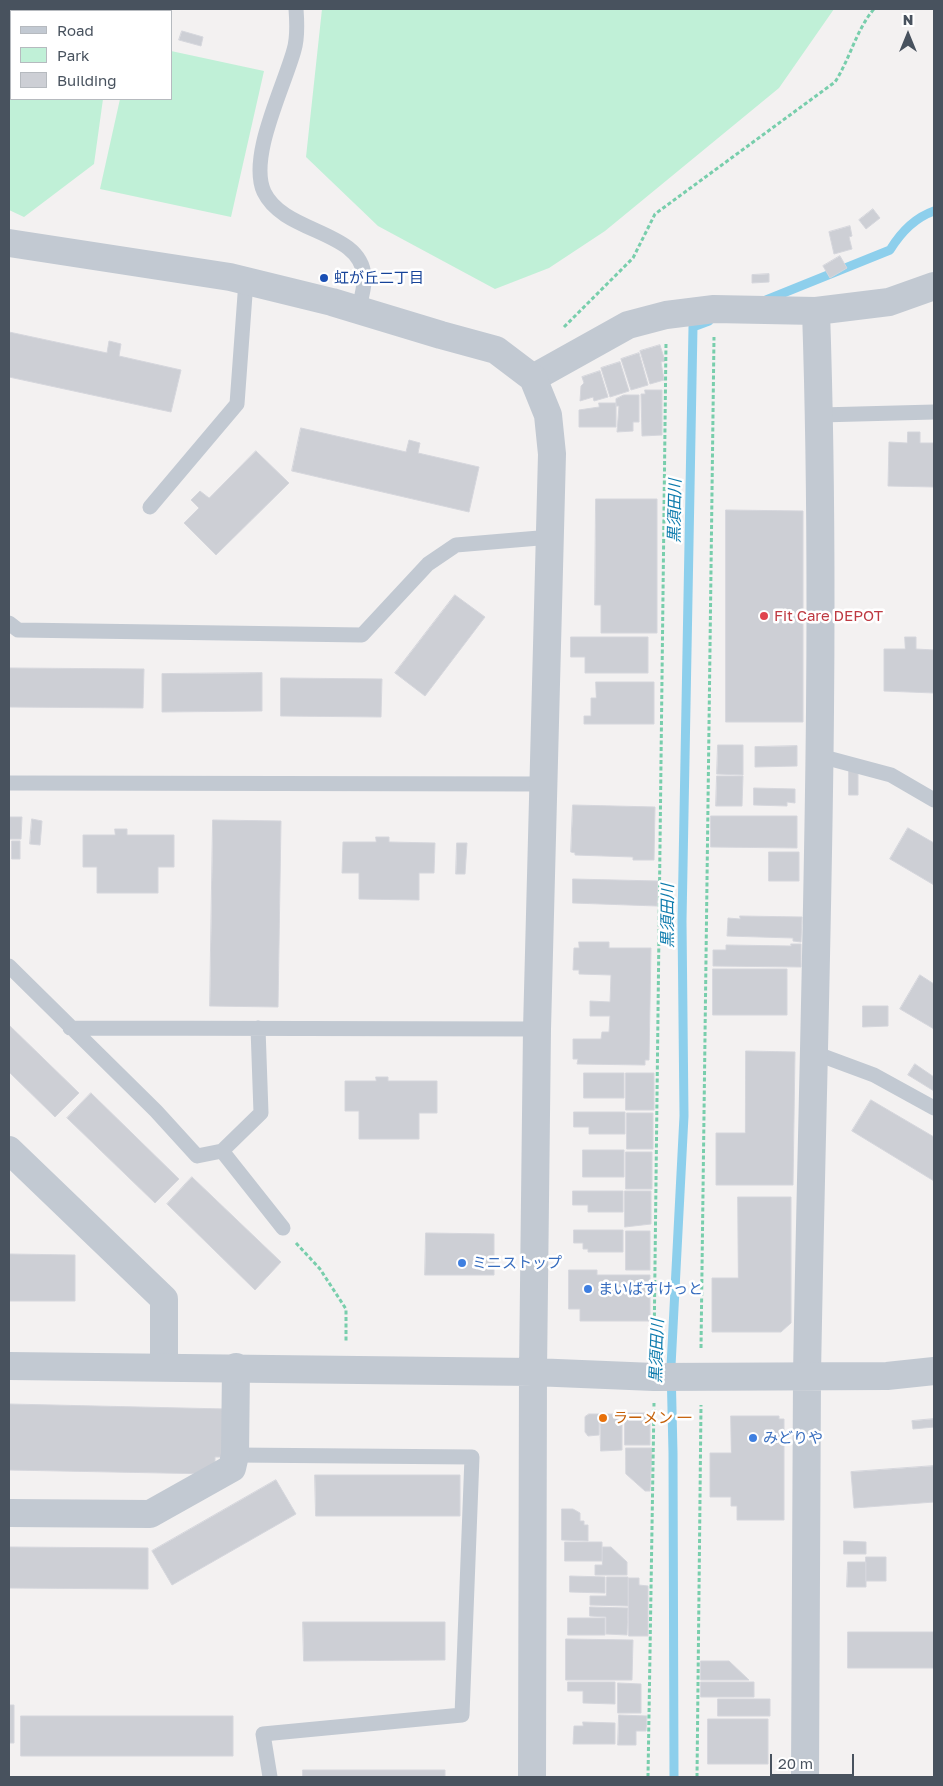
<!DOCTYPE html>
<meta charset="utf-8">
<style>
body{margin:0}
#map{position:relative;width:943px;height:1786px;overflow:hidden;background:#f3f1f1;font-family:"Golos Text",sans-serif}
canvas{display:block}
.frame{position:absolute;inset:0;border:10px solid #48525e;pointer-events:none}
.legend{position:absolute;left:10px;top:10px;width:162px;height:90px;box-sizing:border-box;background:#fff;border:1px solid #b6babf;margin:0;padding:6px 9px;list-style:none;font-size:15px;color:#48525e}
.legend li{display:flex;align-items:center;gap:10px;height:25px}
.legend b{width:25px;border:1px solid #b6babf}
.north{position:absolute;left:883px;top:10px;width:50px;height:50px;-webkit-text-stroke:4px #fff;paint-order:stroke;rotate:0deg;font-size:14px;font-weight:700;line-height:20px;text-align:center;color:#48525e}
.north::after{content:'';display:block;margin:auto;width:18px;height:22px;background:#48525e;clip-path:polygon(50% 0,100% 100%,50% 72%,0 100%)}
.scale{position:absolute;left:770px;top:1754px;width:84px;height:22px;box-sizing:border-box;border:2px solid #48525e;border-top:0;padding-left:6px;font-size:15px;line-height:18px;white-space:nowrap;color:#48525e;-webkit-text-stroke:4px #fff;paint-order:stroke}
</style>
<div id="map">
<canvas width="943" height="1786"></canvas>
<div class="frame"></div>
<ul class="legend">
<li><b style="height:6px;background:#c2c9d2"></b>Road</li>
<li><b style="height:14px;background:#c0f0d7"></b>Park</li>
<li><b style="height:14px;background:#cdcfd5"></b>Building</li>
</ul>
<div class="north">N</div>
<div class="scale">20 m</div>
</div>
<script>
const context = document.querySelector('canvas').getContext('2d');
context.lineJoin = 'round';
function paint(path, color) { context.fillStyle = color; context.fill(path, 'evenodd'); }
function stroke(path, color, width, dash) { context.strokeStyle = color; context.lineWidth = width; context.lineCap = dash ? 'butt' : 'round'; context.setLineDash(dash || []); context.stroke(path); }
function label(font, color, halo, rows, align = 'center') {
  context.font = font + ' "Golos Text","Noto Sans JP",sans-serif'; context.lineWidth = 5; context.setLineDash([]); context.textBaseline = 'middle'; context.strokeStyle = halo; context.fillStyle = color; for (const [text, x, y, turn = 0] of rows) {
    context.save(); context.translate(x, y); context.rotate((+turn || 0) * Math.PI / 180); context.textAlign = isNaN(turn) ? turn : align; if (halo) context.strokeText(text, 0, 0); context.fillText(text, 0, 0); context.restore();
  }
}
paint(new Path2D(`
 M9,9H116L115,11H11V99H103L94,164L24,217L9,210Z
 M322,9H834L779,88L605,231L549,268L495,289L378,226L306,157Z
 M171,51L264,71L231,217L100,189L120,99H171Z`), '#c0f0d7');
stroke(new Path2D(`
 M766,300L890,250C901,232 914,218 934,211
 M674,1777L673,1453L671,1366L684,1116L682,921L693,327L709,321`), '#8dcfec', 9);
const building = new Path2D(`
 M182,31L203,37L201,46L179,40Z
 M873,209L880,218L866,229L859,220Z
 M850,226L852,236L849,237L852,249L834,254L829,232Z
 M840,256L847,268L830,278L823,266Z
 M769,274V282L752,283V275Z
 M9,332L107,353L109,341L121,344L119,356L181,370L171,412L9,377Z
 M660,345L665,361L661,362L664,380L650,384L640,351Z
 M639,353L648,385L631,390L621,359Z
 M620,362L629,391L610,397L601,368Z
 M600,371L608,397L594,401L593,397L580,401L581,386L584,383L582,377Z
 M645,390H662V435L642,436L641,394H645Z
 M624,395H639V422H633V431L617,432L619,406H616V399Z
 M599,403H616V427H579V410L599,407Z
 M301,428L406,452L409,440L420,443L418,453L479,467L469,512L292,471Z
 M908,432H920V443H934V487L888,486L889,442L907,443Z
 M256,451L289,483L216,555L184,523L199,508L191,500L200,491L209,498Z
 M596,499H657V633H601V605H595Z
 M726,510L803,511V722H726Z
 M455,595L485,617L425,696L395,673Z
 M571,637H648V673H585V657H571Z
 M905,637H916V649L934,650V693L884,691V649H905Z
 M9,668L144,669L143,708L9,707Z
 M262,673V711L162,712V674Z
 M281,678L382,679L381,717L281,716Z
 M596,682H654V724H584V716H591V698H596Z
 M718,745H743V775L717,774Z
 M797,746V766L755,767V747Z
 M849,770H858V795H849Z
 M717,776H743L742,806H716Z
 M754,788L795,789V803L787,802V806L754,805Z
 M573,805L655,807L654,860H633V857L575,855V853L571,852Z
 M711,816H797V848L711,847Z
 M10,817H22L21,839H10Z
 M32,819L42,821L40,845L30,844Z
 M213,820L281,821L278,1007L210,1006Z
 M908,828L934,843V885L890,859Z
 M115,829H127V835H174V867H158V893H97V867H83V835H115Z
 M376,837H389V842L435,843L434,873H419V900L359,899V873H342L343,842H376Z
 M12,841H20V859H12Z
 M457,843H467L465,874H456Z
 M769,852H799V881H769Z
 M573,879L658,881L657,906L573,903Z
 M740,916L802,917L801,942L793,941V938L727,936L728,918L740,919Z
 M579,942H609V948H651L649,1060H645V1065L577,1064L578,1059H573V1039H601L602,1032H609L610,1016H590V1001L610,1002L611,975L579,974V970H573L574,948H579Z
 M791,944H801V967L713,966V950H726V945L791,946Z
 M713,969H787V1015H713Z
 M920,975L934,984V1029L900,1009Z
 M863,1006H888V1026L863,1027Z
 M9,1025L79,1093L55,1117L9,1072Z
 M746,1051L795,1052L793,1185H716V1133H745Z
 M915,1064L934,1077V1091L908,1075Z
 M584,1073H624V1098H584Z
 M626,1073H654V1110H626Z
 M376,1077H388V1081H437V1113H419V1139H359V1111H345V1081H376Z
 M91,1093L179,1179L155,1203L67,1118Z
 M871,1100L934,1137V1181L852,1131Z
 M574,1112H625V1134H589V1127H574Z
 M627,1113H653V1149H627Z
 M583,1150H624V1177H583Z
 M626,1152H652V1189H626Z
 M192,1177L281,1262L255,1290L167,1204Z
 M573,1191H623V1212H588V1205H573Z
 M625,1191H651V1224L625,1227Z
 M738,1197H791V1323L781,1332H712V1278H738Z
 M574,1230H623V1252H588V1249H583V1243H574Z
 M626,1231H650V1270H626Z
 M426,1233L494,1234V1275H425Z
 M9,1254L75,1255V1301H9Z
 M569,1270H597V1275H650V1321H580V1309H569Z
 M9,1404L226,1409V1457H215V1474L9,1470Z
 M625,1413H650V1445H625Z
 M589,1414H599V1435L588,1436L585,1432V1417Z
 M600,1414H622V1450L601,1451Z
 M731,1416H779V1419H784V1520H737V1506H731V1497H710V1453H731Z
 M934,1419V1427L913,1429L912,1421Z
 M626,1448H652L650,1491H645L626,1474Z
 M934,1466V1502L854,1508L851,1472Z
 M315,1475H460V1516H316Z
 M276,1480L296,1514L172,1585L152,1551Z
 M562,1509H573L580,1513V1521H584V1525H588V1541L562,1540Z
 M844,1541L866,1542V1554H844Z
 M565,1542H602V1561H565Z
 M9,1547L148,1548V1589L9,1588Z
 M603,1547H611L627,1562V1575H595V1565H602Z
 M866,1557H886V1581H866Z
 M848,1562H866V1587H847Z
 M570,1576L605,1577V1593L570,1592Z
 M607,1577H628V1606L590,1605V1596H606Z
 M629,1578H639V1585L648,1586V1636H629Z
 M590,1607L628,1608L627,1635L606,1634V1617L590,1616Z
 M568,1618H605V1635H568Z
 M303,1622H445V1660L304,1661Z
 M848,1632H934V1668H848Z
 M566,1639L633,1640L632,1680H566Z
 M701,1661H729L749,1680H701Z
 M568,1682H615V1704L583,1703V1691H568Z
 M701,1682H754V1697H701Z
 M618,1683L641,1684V1713H618Z
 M718,1699H770V1716H718Z
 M9,1705H14V1743H9Z
 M619,1715L647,1716L646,1731H636V1745H618Z
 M21,1716H233V1756H21Z
 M708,1719H768V1764H708Z
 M583,1722L615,1723V1744H573L574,1726H583Z
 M303,1770H445V1777H303Z`);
paint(building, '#cdcfd5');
stroke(building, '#d5d6dc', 1);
stroke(new Path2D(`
 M564,327L633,258L655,214L835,82C850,59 856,30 874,9
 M296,1243L320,1269L346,1309V1342
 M701,1348L714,337
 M654,1349L666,343
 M648,1777L654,1403
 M697,1777L701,1405`), '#78ceac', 3, [4, 2.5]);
stroke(new Path2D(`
 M296,9C297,22 298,37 294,50C284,87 248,157 264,192C284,234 361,230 364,276C365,288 361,299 358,310
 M820,415L934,412
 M150,507L237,404L246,281
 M9,623L18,630L362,635L428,564L456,545L551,537
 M820,756L891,775L934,800
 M9,783L543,784
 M9,966L156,1111L197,1156L222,1151L261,1113L258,1028
 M70,1028L537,1029
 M812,1052L874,1075L934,1108
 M222,1151L283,1228
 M235,1455L472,1457L462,1715L263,1734L270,1777`), '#c2c9d2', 15);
stroke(new Path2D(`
 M533,378L628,325L666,315L714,309L816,311L889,302L934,286
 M9,1150L164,1299V1366
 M807,1376C813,1021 828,666 816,311
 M9,1513L150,1514L232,1468L235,1455L236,1367`), '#c2c9d2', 28);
stroke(new Path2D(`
 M9,243L230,277L332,302L441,335L496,350L533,378L548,415L552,454L537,1029L533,1372L532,1777
 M9,1366L533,1372L654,1377L887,1376L934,1371
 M805,1777L807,1376`), '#c2c9d2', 28);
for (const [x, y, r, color] of [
 [324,278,5,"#1a4fb4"],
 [764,616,5,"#e0444e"],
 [462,1263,5,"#3f7fe0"],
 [588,1289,5,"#3f7fe0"],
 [603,1418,5,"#e8710a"],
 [753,1438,5,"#3f7fe0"]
]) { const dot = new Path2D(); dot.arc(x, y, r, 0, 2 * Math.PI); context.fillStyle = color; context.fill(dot); stroke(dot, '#fff', 2); }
label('15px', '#164399', '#fff', [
 ["虹が丘二丁目",334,278]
], 'left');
label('15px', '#be3a42', '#fff', [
 ["Fit Care DEPOT",774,616]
], 'left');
label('15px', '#366cbe', '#fff', [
 ["ミニストップ",472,1263],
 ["まいばすけっと",598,1289],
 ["みどりや",763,1438]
], 'left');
label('15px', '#c56008', '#fff', [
 ["ラーメン 一",613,1418]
], 'left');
label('italic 16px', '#0d7bad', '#fff', [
 ["黒須田川",675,511,-89],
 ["黒須田川",668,916,-90],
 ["黒須田川",657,1351,-88]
]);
</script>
